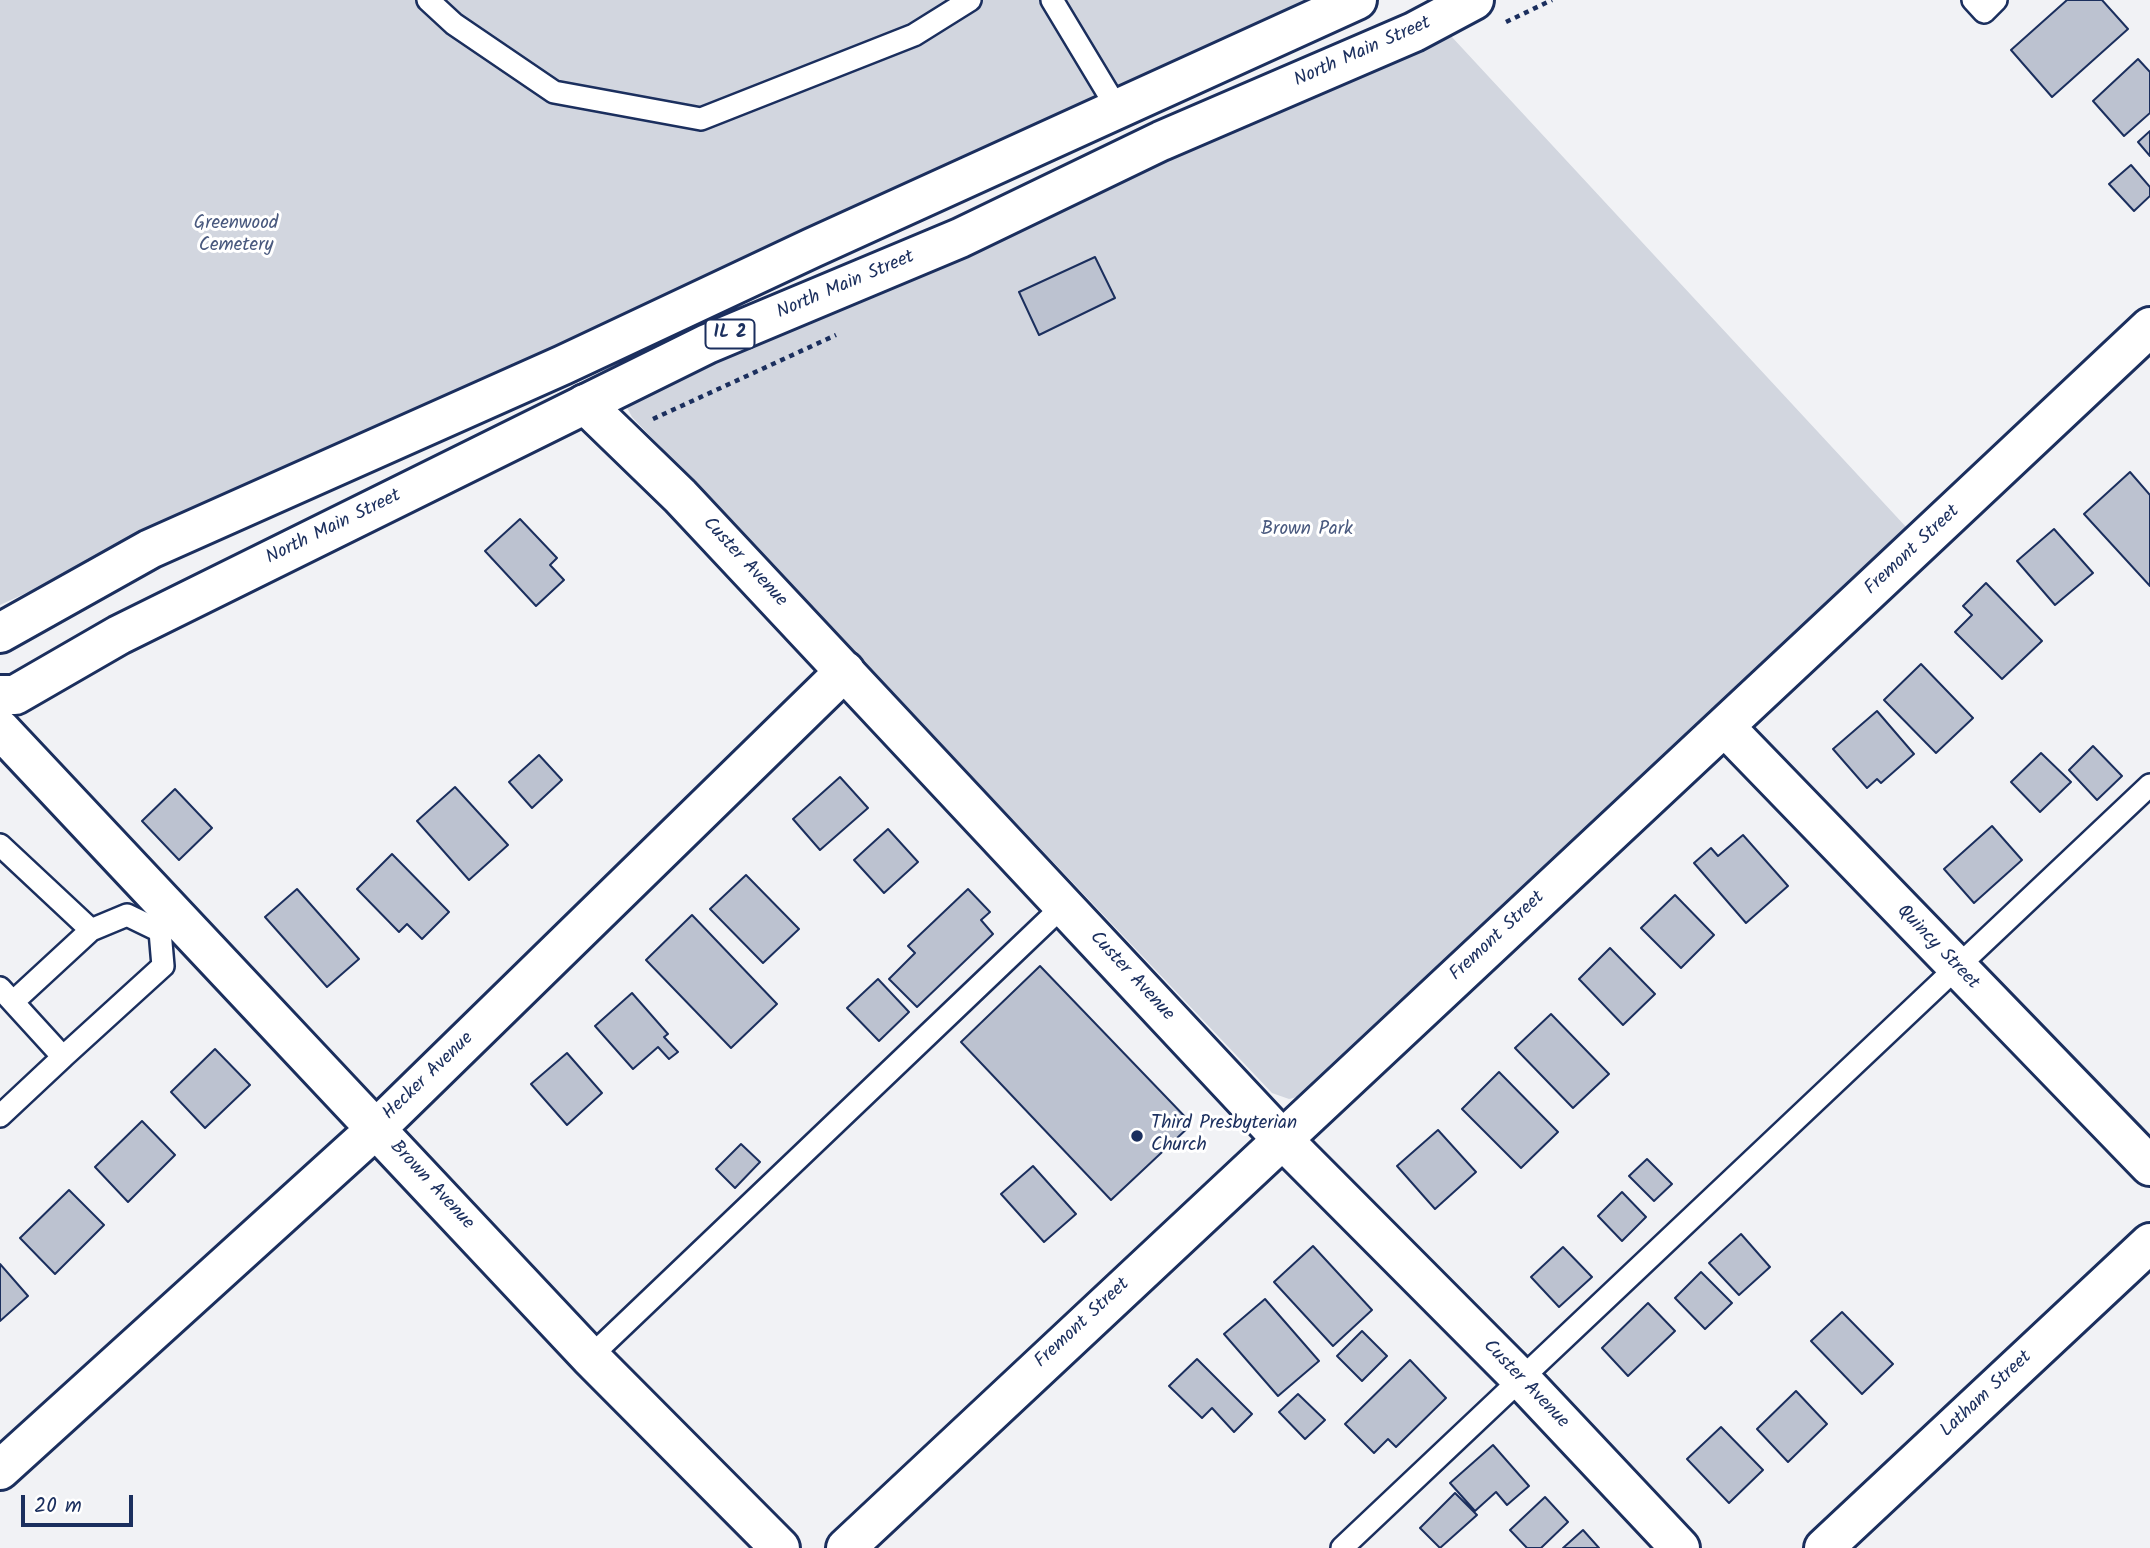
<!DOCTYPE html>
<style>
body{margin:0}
#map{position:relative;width:2150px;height:1548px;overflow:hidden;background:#f1f2f5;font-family:Kalam,sans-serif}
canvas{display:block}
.scale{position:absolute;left:21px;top:1495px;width:112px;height:32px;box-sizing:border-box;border:4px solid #1b2f5e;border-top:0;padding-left:9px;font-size:21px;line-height:24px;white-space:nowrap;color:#1b2f5e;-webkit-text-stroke:5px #fff;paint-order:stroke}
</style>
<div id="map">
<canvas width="2150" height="1548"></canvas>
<div class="scale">20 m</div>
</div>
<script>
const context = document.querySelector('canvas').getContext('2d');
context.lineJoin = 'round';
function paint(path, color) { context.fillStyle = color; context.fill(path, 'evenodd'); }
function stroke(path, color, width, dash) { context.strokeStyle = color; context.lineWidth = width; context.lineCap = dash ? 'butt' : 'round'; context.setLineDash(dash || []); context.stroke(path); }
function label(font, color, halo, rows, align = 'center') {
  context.font = font + ' Kalam,sans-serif'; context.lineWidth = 6; context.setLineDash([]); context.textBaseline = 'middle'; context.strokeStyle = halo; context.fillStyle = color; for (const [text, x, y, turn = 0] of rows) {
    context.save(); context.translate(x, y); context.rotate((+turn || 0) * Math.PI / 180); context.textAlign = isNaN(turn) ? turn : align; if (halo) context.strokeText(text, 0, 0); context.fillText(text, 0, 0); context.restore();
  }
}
paint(new Path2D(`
 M0,0H1312L0,605Z
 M1438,22L1907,528L1307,1095L1289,1099L1272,1093L632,417L623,400Z`), '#d2d6df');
const building = new Path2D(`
 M2067,0H2102L2128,29L2052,97L2011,50Z
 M2138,59L2150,72V113L2124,136L2093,101Z
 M2150,131V156L2138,142Z
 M2131,165L2150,187V196L2134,211L2109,184Z
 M1095,257L1115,298L1039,335L1019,292Z
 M2130,472L2150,495V586L2084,514Z
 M520,519L557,558L550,565L564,580L536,606L485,551Z
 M2054,529L2093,573L2055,605L2017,561Z
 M1986,583L2042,641L2002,679L1955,632L1972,615L1963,606Z
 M1921,664L1973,718L1936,753L1884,700Z
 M1877,711L1914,754L1881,783L1877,779L1867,788L1833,749Z
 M2093,746L2122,776L2097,800L2069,770Z
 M2041,753L2071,782L2040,812L2011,782Z
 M539,755L562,780L532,808L509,782Z
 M840,777L868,808L820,850L793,819Z
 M455,787L508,845L469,880L417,821Z
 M175,789L212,828L179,860L142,821Z
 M1992,826L2022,860L1974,903L1944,869Z
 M888,829L918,862L884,893L854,860Z
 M1743,835L1788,886L1746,923L1694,863L1711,848L1718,856Z
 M392,854L449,912L422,939L407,924L399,932L357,889Z
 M746,875L799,929L763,963L710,909Z
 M297,889L359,959L327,987L265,917Z
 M968,889L990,912L981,920L993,934L917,1007L889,979L915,953L908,946Z
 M1675,895L1714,935L1681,968L1641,928Z
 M692,915L777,1004L731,1048L646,960Z
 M1610,948L1655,994L1623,1025L1579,979Z
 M1040,966L1192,1124L1111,1200L961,1042Z
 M878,979L909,1012L879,1041L847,1008Z
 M632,993L668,1034L664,1037L678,1052L669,1059L658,1047L633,1069L595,1026Z
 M1551,1014L1609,1074L1573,1108L1515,1048Z
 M215,1049L250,1085L205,1128L171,1092Z
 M567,1053L602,1093L567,1125L531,1084Z
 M1499,1072L1558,1132L1521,1168L1462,1109Z
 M142,1121L175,1155L128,1202L95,1167Z
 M1438,1130L1476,1172L1435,1209L1397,1166Z
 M741,1144L760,1162L735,1188L716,1169Z
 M1647,1159L1672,1184L1654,1201L1629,1176Z
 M1033,1166L1076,1214L1044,1242L1001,1194Z
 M69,1190L104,1225L55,1274L20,1238Z
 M1622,1192L1646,1217L1622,1241L1598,1216Z
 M1741,1234L1770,1267L1739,1295L1709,1263Z
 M1313,1246L1372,1310L1333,1346L1274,1282Z
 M1563,1247L1592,1277L1559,1307L1531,1277Z
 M0,1264L28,1296L0,1321Z
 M1701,1272L1732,1303L1705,1329L1675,1298Z
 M1265,1299L1319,1361L1278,1396L1224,1334Z
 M1648,1303L1675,1331L1628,1376L1602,1348Z
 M1842,1312L1893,1364L1862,1394L1811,1341Z
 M1362,1331L1387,1356L1362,1381L1337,1356Z
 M1197,1359L1252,1414L1234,1432L1212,1408L1202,1418L1169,1386Z
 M1410,1360L1446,1398L1396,1447L1388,1439L1374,1453L1345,1424Z
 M1796,1391L1827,1424L1788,1462L1757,1429Z
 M1298,1394L1325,1420L1305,1439L1279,1412Z
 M1721,1427L1763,1470L1729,1503L1687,1459Z
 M1493,1445L1529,1486L1507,1505L1496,1492L1475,1511L1450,1483Z
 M1455,1493L1477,1515L1440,1548L1420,1528Z
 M1545,1497L1568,1522L1541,1548H1527L1510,1530Z
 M1583,1530L1599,1548H1563Z`);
paint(building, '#bcc2d0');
stroke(building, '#1b2f5e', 2);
const service = new Path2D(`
 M428,0L454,24L554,92L701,119L914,35L970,0
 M1052,0L1117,108
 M1973,0L1984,12L1996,0
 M0,845L91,930L13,1002
 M91,930L127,915L160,931
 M0,988L63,1057L0,1116
 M63,1057L163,966L160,931L175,915
 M590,1357L1064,905
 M1342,1548L2150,785`);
const minor = new Path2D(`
 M1726,728L2150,1166
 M0,729L590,1357L780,1548
 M0,1470L377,1128L845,671
 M846,1548C1278,1139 1717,736 2150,327
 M1824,1548L2150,1243`);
const tertiary = new Path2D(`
 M585,404L680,496L1280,1137L1521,1379L1680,1548`);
const primary = new Path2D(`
 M0,633L150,549L563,365L812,248L1357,0
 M0,695H15L119,635L707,344L960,238L1161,141L1414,32L1474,0`);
stroke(service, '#1b2f5e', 26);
stroke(minor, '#1b2f5e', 44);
stroke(tertiary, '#1b2f5e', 44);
stroke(primary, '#1b2f5e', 44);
stroke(new Path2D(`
 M1506,22L1552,0
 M653,419L836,335`), '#1b2f5e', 4.5, [5, 5]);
stroke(service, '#fff', 21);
stroke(minor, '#fff', 38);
stroke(tertiary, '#fff', 38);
stroke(primary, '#fff', 38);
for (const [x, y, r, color] of [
 [1137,1136,7,"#1b2f5e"]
]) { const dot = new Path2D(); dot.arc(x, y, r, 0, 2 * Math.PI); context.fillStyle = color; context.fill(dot); stroke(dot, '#fff', 2.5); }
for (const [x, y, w] of [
 [730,334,49]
]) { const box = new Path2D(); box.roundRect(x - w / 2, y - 14.5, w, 29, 5); context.fillStyle = '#fff'; context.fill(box); stroke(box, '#1b2f5e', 2); }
label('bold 18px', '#1b2f5e', null, [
 ["IL 2",730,334]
]);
label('19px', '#1b2f5e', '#fff', [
 ["North Main Street",1363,53,-24],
 ["North Main Street",846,286,-23],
 ["North Main Street",334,528,-26],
 ["Fremont Street",1913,551,-43],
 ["Custer Avenue",744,563,47],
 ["Fremont Street",1498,937,-43],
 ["Quincy Street",1937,948,46],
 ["Custer Avenue",1131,977,47],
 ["Hecker Avenue",429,1077,-44],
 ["Brown Avenue",431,1186,47],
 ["Fremont Street",1083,1324,-43],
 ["Custer Avenue",1525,1385,46],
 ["Latham Street",1987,1395,-43]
]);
label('19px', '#49597e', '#fff', [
 ["Greenwood",236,225],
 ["Cemetery",236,247],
 ["Brown Park",1307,531]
]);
label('19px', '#1b2f5e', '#fff', [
 ["Third Presbyterian",1151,1125],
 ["Church",1151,1147]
], 'left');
</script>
